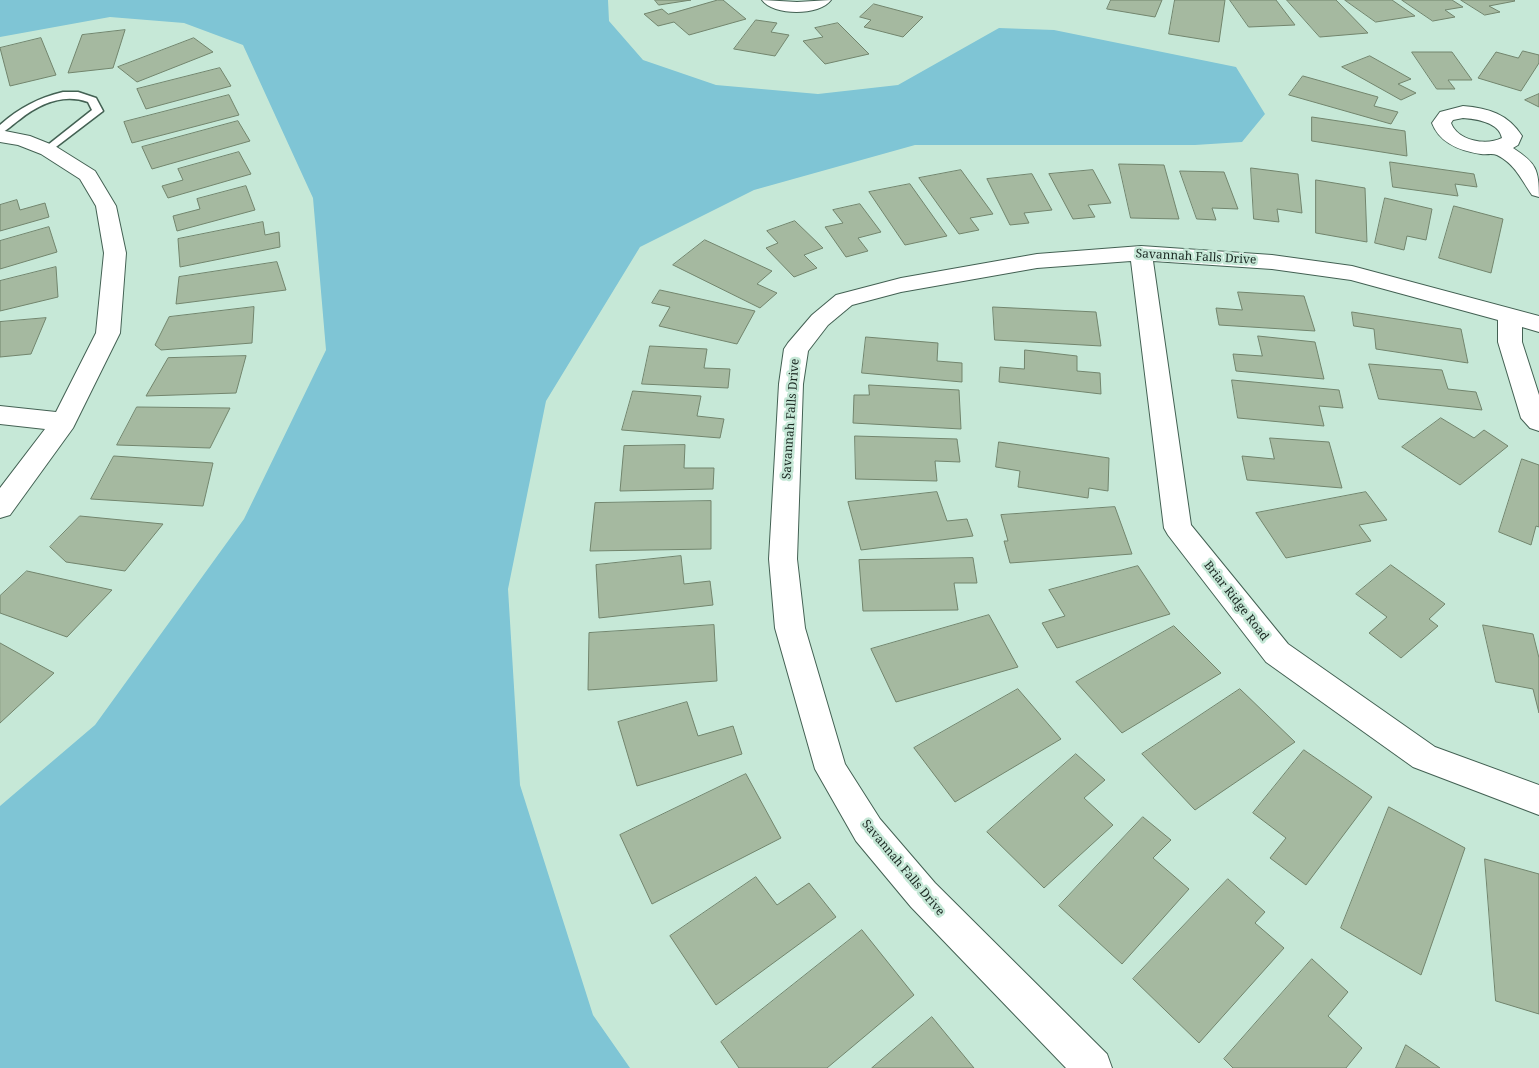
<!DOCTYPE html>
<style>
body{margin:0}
canvas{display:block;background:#c6e8d7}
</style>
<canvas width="1539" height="1068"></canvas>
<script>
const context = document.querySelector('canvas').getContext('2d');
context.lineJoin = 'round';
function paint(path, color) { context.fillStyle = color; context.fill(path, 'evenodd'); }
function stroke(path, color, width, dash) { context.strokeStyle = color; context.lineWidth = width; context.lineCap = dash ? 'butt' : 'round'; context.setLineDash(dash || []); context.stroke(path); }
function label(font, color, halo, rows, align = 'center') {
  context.font = font + ' "Noto Serif",serif'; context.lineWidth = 5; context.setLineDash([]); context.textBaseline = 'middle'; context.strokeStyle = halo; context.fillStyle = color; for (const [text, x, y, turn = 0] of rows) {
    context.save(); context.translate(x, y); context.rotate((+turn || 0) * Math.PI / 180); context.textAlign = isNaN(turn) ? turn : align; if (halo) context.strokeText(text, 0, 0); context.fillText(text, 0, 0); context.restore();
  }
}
paint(new Path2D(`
 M0,0H608L609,21L643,60L716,85L818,94L898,85L999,28L1054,30L1236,67L1265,114L1242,142L1195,145H915L754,190L640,247L546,401L508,589L520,785L593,1015L630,1068H0V806L95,725L244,519L326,350L313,198L243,45L184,23L110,17L0,37Z`), '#7fc5d5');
const building = new Path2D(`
 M655,0H691L659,5Z
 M718,0H723L746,19L689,35L674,22L658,26L644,14L662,9L668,14Z
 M1111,0H1162L1155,17L1107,9Z
 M1175,0H1225L1219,42L1169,34Z
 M1230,0H1276L1295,25L1249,27Z
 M1287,0H1336L1368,33L1320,37Z
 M1345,0H1392L1415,16L1376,22Z
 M1402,0H1452L1463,7L1445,10L1455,17L1433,21Z
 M1461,0H1514L1515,1L1489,6L1500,12L1485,15Z
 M874,4L923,17L903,37L864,27L871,20L860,17Z
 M756,20L777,23L771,32L789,35L775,56L734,49Z
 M838,23L869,54L825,64L803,41L823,37L815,28Z
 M125,30L113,68L68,73L82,35Z
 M41,38L56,75L10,86L0,48Z
 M194,38L213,52L137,82L118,67Z
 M1523,51L1539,55V63L1521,91L1478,78L1496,52L1518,58Z
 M1412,52H1452L1472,80H1448L1455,89H1437Z
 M1370,56L1411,79L1398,84L1416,93L1401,100L1342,67Z
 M220,68L231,86L146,109L137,89Z
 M1303,76L1378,97L1374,106L1398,112L1391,124L1289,95Z
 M1539,94V107L1525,100Z
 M229,95L239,115L132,143L124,122Z
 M1312,117L1405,131L1407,156L1312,141Z
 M238,121L250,141L152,169L142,147Z
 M239,152L251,174L168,198L162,186L183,180L178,169Z
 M1390,162L1474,174L1477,187L1455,184L1458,196L1393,187Z
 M1119,164L1164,165L1179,219L1131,218Z
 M1251,168L1298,174L1302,213L1277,209L1279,222L1254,219Z
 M961,170L993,214L970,218L979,230L959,234L919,178Z
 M1093,170L1111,203L1088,205L1095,217L1073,219L1049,174Z
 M1180,171L1224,172L1238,209L1212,208L1216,220L1197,219Z
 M1032,174L1052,210L1024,213L1029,223L1010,225L987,179Z
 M1316,180L1365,188L1367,242L1316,233Z
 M910,184L947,236L905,245L869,192Z
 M246,186L255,210L177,231L173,216L200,209L197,199Z
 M1385,198L1432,209L1426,240L1407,236L1404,250L1375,243Z
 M17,200L20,210L45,203L49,217L0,231V205Z
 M860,204L881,232L858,238L868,251L846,257L825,227L843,223L833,210Z
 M1454,206L1503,219L1491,273L1439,258Z
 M795,221L823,248L804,255L817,268L794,277L766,248L778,243L767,231Z
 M263,222L265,235L279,232L280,247L180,267L178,239Z
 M49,227L57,252L0,269V241Z
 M705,240L772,271L757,284L777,293L760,308L673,265Z
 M277,262L286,290L176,304L179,277Z
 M56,267L58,297L0,311V281Z
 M660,290L755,311L737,344L659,326L670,307L652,303Z
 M1238,292L1304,296L1315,331L1219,325L1216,308L1242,310Z
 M254,307L252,343L161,350L155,345L169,317Z
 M993,307L1096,312L1101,346L995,340Z
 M1352,312L1461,329L1468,363L1376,349L1374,329L1354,326Z
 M46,318L31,354L0,357V322Z
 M1258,336L1315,342L1324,379L1236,371L1233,354L1262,356Z
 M866,337L938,343L937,361L962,363V382L862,373Z
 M650,346L707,349L704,368L730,369L728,388L642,384Z
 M1025,350L1077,356V371L1100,373L1101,394L999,382L1000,367L1024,369Z
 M246,356L236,393L146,396L168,358Z
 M1369,364L1442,370L1448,389L1476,392L1482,410L1379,399Z
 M1232,380L1339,390L1343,408L1319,406L1324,426L1238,418Z
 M869,385L959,390L961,429L853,423L854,395H869Z
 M633,391L701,396L697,416L724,419L720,438L622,430Z
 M137,407L230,408L210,448L117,445Z
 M1441,418L1474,438L1484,430L1508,446L1460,485L1402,447Z
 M855,436L957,439L960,462L935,461L937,481L856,479Z
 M1270,438L1329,442L1342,488L1247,480L1242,456L1274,459Z
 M999,442L1109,458L1108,491L1089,488L1088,498L1018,487L1020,471L996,467Z
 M685,445L684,468H714L713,489L620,491L624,446Z
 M114,456L213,463L203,506L91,499Z
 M1522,459L1539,465V527L1536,526L1531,545L1499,532Z
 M937,492L947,521L967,519L973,536L861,550L848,502Z
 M1366,492L1387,520L1359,525L1371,541L1286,558L1256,513Z
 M711,501V549L590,551L595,503Z
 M1115,507L1132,554L1010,563L1004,541H1008L1001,515Z
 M80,516L163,524L125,571L66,562L50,547Z
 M681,556L684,584L710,581L713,605L599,618L596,565Z
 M973,558L977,583H954L958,610L863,611L859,560Z
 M1391,565L1445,604L1429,619L1438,626L1401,658L1369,633L1387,617L1356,594Z
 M1138,566L1170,614L1057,648L1042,623L1065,616L1049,590Z
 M27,571L112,590L67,637L0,613V596Z
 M989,615L1018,667L896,702L871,649Z
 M714,625L717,681L588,690L589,633Z
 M1483,625L1533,634L1539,658V713L1533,689L1496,682Z
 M1174,626L1221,673L1122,733L1076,682Z
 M0,643L54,673L0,723Z
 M1018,689L1061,739L955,802L914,748Z
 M1240,689L1295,742L1195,810L1142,754Z
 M687,702L698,736L733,726L742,754L637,786L618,722Z
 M1304,750L1372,797L1306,885L1270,858L1286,838L1253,813Z
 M1076,754L1105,780L1084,798L1113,825L1044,888L987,832Z
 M746,774L781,838L652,904L620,835Z
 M1389,807L1465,848L1421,975L1341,928Z
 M1143,817L1171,840L1153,858L1189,889L1122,964L1059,906Z
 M1485,859L1539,874V1014L1496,1001Z
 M756,877L777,905L809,883L836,917L716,1005L670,936Z
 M1228,879L1265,912L1255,923L1284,948L1199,1043L1133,979Z
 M862,930L914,995L827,1068H739L721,1042Z
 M1312,959L1348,992L1328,1016L1362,1048L1346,1068H1233L1224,1059Z
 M932,1017L974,1068H872Z
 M1406,1045L1440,1068H1396Z`);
paint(building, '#a5b9a0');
stroke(building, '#72856d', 1);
const service = new Path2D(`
 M63,92H78L96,98L103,111L48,153L43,150L44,148L92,110L88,102C63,93 39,104 19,120C13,124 7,131 0,133V125C19,108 38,98 63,92Z`);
const minor = new Path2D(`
 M762,0L797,2L831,0C820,16 773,16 762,0Z
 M1463,106C1488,108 1508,114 1522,136L1518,145L1513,148C1536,163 1539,169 1539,197L1532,195C1521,179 1515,164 1497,155C1492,153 1487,155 1481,154C1461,151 1440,144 1432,123L1440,112ZM1463,118C1476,119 1499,122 1502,138C1486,146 1458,141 1451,123L1453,120Z
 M0,130L30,136L55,146L95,171L116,206L126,253L120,333L73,428L10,515L0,518V488L45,429L0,424V406L56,412L96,333L104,253L96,206L80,179L41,154L18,145L0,142Z
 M1141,246L1272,255L1352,266L1539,316V332L1522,327V342L1539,395V431L1530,428L1521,418L1498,342V320L1351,280L1272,269L1153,261L1191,525L1288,644L1435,747L1539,785V815L1413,767L1266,662L1168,535L1164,528L1131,261L1037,268L901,292L852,305L828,325L808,351L803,384L797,559L805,628L845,764L880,819L935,883L1107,1054L1112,1068H1066L911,907L856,841L815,769L775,628L769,559L779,384L784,349L788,343L812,315L836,295L901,278L1037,254Z`);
stroke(service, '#436153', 3);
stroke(minor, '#436153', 2);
paint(service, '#fff');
paint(minor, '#fff');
label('12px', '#1b2822', '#c6e8d7', [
 ["Savannah Falls Drive",1196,257,3],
 ["Savannah Falls Drive",791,419,-86],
 ["Briar Ridge Road",1236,601,52],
 ["Savannah Falls Drive",903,868,50]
]);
</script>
